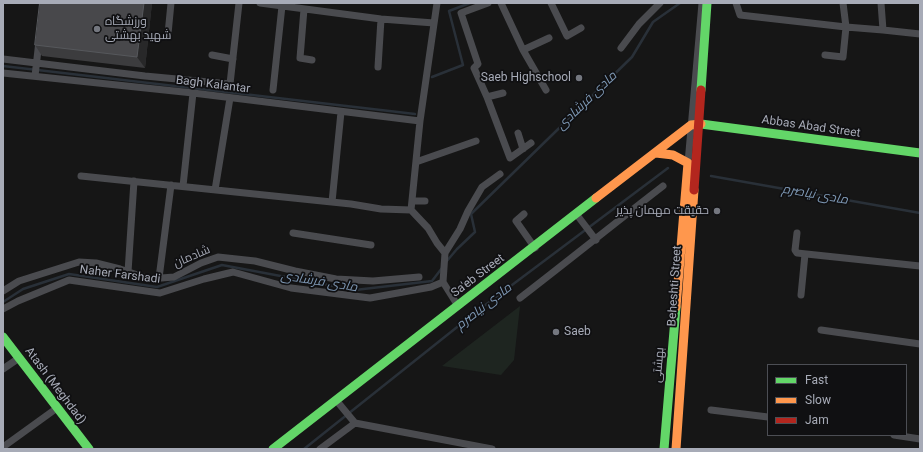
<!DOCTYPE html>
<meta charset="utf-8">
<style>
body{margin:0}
#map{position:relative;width:923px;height:452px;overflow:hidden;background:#161616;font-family:Roboto,sans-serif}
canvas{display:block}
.frame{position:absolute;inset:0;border:4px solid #a7abb7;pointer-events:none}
.legend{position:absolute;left:767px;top:364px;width:140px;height:72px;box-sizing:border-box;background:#101012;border:1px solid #4c4e54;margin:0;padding:5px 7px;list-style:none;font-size:12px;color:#a7abb7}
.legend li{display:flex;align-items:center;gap:8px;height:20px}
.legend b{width:20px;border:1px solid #4c4e54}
</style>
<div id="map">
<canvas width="923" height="452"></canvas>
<div class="frame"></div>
<ul class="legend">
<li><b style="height:5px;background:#63d668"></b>Fast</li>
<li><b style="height:5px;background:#ff974d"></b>Slow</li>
<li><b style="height:5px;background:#b3261e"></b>Jam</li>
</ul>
</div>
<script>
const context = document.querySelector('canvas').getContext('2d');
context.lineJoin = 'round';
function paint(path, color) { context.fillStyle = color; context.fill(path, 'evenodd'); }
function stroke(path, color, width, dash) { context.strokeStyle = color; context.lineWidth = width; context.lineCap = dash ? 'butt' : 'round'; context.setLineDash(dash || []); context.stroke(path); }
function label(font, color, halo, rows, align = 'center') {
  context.font = font + ' Roboto,Cairo,sans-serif'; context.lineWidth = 3.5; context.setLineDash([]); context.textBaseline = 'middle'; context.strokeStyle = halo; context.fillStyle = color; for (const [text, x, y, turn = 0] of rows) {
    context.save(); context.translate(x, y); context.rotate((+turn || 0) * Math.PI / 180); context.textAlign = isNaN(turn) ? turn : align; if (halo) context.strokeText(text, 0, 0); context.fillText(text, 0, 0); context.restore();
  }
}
paint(new Path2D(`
 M520,306L514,360L501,375L442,366Z`), '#1e2520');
stroke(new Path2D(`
 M3,66L415,114
 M432,77L463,65L449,11L470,3
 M711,176L920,213
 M446,262L457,249L475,232L471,214L632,57L653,22L680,3
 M3,302L23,289L69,274L157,287L222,265L355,290L432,281L442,268
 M304,449L476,312L668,168`), '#293038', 2.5);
stroke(new Path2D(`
 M260,3L381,19L434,23
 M437,3L420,121L411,210L428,228L437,243L445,253
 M488,3L461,13L478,64L474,68L487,97L510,158L531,143
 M501,3L523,50L546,90
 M551,3L567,36L581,28
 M736,3L740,15L846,27L883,30L920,34
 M881,3L883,30
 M304,9L300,58L312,60
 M168,34L171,3
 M621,48L639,24L660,3
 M523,50L549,38
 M212,55L233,59
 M825,55L843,57L846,27L843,3
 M3,59L145,76L230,84L239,3
 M378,67L381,19
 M3,73L193,93L420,121
 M35,76L39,41
 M273,90L282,6
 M487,97L503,93
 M518,133L523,149
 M416,162L476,141
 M688,163L702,3
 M81,176L351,204L381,209L411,210
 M183,186L193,93
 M215,190L230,98
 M412,201H425
 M332,202L341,112
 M524,214L516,221L535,248
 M577,215L596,240
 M293,233L371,245
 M797,233L795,250L797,253L920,266
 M128,272L134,181
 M159,278L171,185
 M443,282L445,253L460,229L468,211L482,187L500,174
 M443,282L458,306
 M3,291L19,281L79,262L96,263L120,269L149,279L174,277L201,263L218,257L255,261L295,271L336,279L373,281L419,277
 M801,295L805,254
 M520,298C568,261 615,223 663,186
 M3,309L18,301L69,280L160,293L204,279L233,272L291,288L370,298L431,287L443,282
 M821,330L920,344
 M3,369L19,358
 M336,400L355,423
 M711,410L768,417
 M355,423L492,449
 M894,435L920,439
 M3,447L57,408
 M320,449L355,423`), '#4a4b4f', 7);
stroke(new Path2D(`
 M701,90L707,3
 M701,124L920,153
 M3,337L89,449
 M273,449L596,198
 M664,449L676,307`), '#63d668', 9);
stroke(new Path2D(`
 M656,153L673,155L688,163L676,307
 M596,198L691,125L701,124
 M676,449L694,190`), '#ff974d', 9);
stroke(new Path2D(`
 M694,190L701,90`), '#b3261e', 9);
paint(new Path2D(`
 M152,3L145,68L42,56L35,45Z`), '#3c3c3e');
paint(new Path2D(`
 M144,3H152L145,68L137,57Z`), '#282829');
const building = new Path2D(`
 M40,3H144L137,57L35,45Z`);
paint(building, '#48484b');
stroke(building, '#56585c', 1);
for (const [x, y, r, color] of [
 [97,29,4,"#74777f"],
 [579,78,4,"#74777f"],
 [717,211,4,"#74777f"],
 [556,332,4,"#74777f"]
]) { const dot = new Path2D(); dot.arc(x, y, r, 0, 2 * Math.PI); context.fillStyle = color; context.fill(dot); stroke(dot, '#101012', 1.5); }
label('12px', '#a7abb7', '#101012', [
 ["ورزشگاه",105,22],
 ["شهید بهشتی",105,36],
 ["Saeb Highschool",571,78,"right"],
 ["حقیقت مهمان پذیر",709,211,"right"],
 ["Saeb",564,332]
], 'left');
label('12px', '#a7abb7', '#101012', [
 ["Bagh Kalantar",213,85,7],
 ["Abbas Abad Street",811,127,8],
 ["شادمان",192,257,-23],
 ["Naher Farshadi",120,275,7],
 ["Sa'eb Street",478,276,-37],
 ["Beheshti Street",675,286,-86],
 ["بهشتی",659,365,-85],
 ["Atash (Meghdad)",55,386,53]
]);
label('italic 13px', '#7d97b3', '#101012', [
 ["مادی فرشادی",587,101,-44],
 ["مادی نیاصرم",815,195,10],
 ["مادی فرشادی",319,282,9],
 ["مادی نیاصرم",484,307,-38]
]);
</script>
